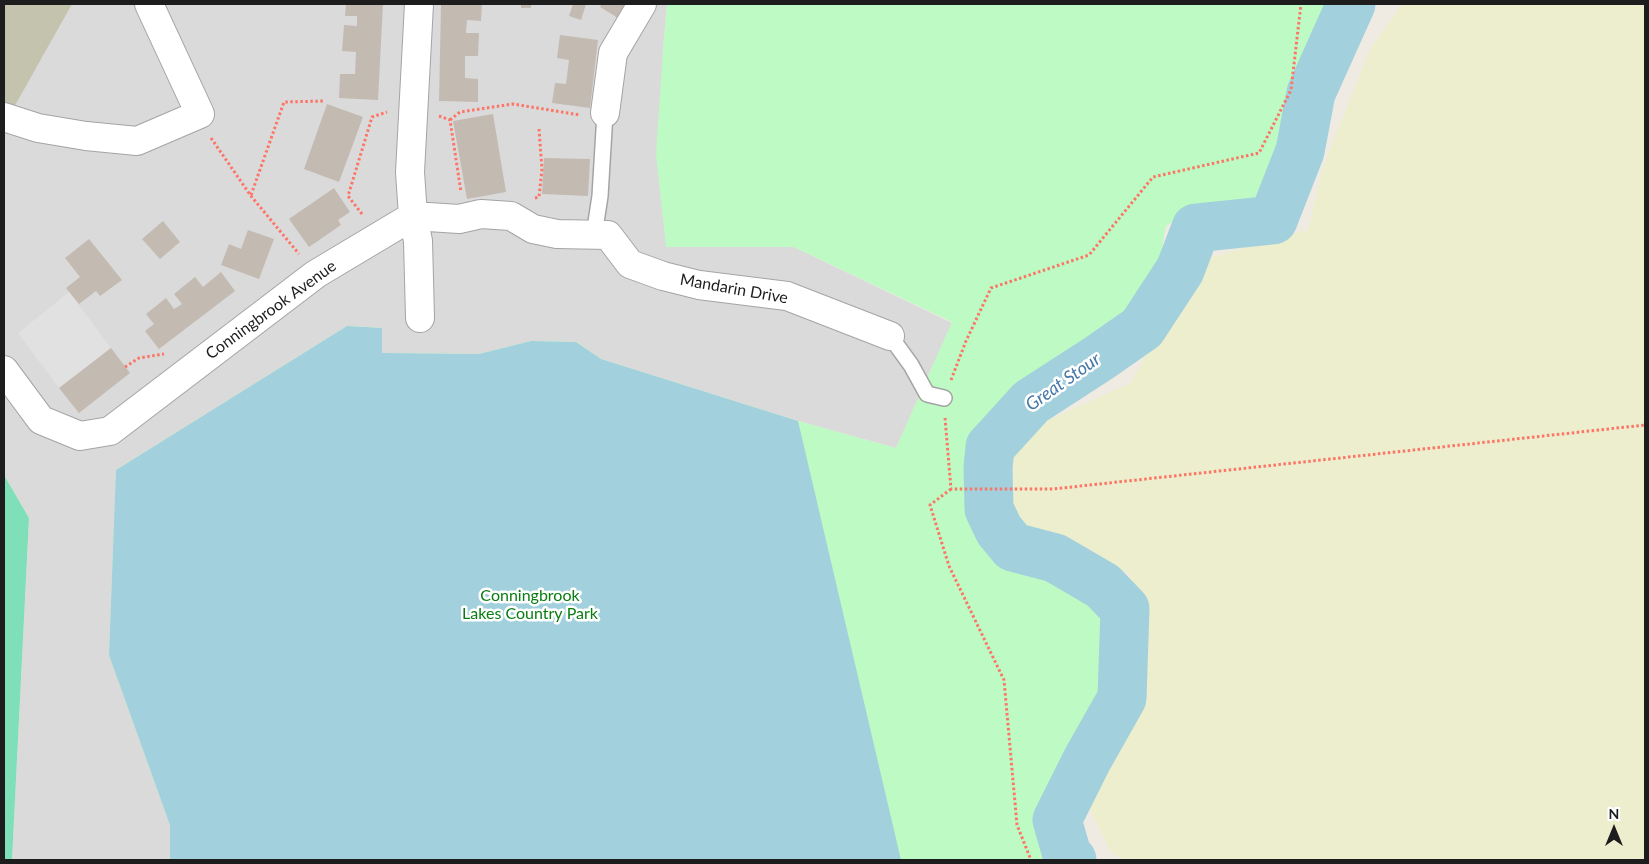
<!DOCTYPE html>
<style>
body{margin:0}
#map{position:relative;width:1649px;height:864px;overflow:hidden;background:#efebe3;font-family:Lato,sans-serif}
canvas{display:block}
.frame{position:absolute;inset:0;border:5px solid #1d1d1d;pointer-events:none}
.north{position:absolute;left:1589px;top:804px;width:50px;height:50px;-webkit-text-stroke:4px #fff;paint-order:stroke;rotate:0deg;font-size:14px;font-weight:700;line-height:20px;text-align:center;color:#1d1d1d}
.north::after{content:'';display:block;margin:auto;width:18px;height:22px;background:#1d1d1d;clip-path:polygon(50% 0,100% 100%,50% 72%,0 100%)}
</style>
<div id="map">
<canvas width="1649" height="864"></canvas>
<div class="frame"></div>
<div class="north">N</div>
</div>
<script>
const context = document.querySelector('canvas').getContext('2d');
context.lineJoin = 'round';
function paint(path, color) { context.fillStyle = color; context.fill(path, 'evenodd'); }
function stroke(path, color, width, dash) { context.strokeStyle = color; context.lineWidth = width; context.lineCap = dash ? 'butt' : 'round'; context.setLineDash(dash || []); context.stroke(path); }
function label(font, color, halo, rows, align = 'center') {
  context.font = font + ' Lato,sans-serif'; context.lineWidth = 5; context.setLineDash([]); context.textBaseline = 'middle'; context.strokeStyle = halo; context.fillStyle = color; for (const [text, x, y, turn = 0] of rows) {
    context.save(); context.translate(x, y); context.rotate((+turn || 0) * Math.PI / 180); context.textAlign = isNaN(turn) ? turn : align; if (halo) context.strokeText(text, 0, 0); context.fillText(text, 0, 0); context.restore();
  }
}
paint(new Path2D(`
 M67,4H667L663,50L667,246L794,247L952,323L896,448L798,421L601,359L576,342L531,341L479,354L381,353L382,328L347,326L116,470L170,825V860H12L29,518L4,475V104Z`), '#dbdada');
paint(new Path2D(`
 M4,4H72L4,125Z`), '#c3c3ae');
paint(new Path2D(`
 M1402,4H1645V860H1126L1111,853L1088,805L1096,771L1142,711L1138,625L1130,574L1011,525V451L1039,424L1131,383L1194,262L1308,230L1323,167L1370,49Z`), '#eceecd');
paint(new Path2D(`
 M667,4H1342L1296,113L1285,166L1270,193L1241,212H1187L1166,226L1153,300L1111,332L1065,359L1029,384L988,424L983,453L979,516L1006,548L1029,571L1087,589L1112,622L1108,658L1091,714L1068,756L1047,809L1049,850L1061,860H170V825L109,655L116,470L347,326L382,328V353L479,354L531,341L576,342L601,359L798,421L896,448L952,322L794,247H666L656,154L663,50Z`), '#befac3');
paint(new Path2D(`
 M4,475L29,518L12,860H4Z`), '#7fdfb9');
paint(new Path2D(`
 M69,292L111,348L59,388L18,333Z`), '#e1e1e1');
paint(new Path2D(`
 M347,326L382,328V353L479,354L531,341L576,342L601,359L798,421L901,860H170V825L109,655L116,470Z`), '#a2d0dd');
stroke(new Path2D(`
 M1072,860L1068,858L1057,820L1087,760L1122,698L1125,609L1103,586L1055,558L1013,547L999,530L989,509L988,468L990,447L1031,402L1099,358L1142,328L1180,270L1196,228L1273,220L1300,151L1311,93L1351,4`), '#a2d0dd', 49);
paint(new Path2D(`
 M346,4H383L378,100L339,98L340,74H355L356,52L342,51L344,25L357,26V16H345Z
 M441,4H482L481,21L467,20L466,33H479L478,56H465V78L478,79V102L439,101Z
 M521,4H531V8H521Z
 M573,4H586L581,20L569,16Z
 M602,4H627L618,18L600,7Z
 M560,35L598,40L590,108L552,103L555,83L566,84L569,60L557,58Z
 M327,104L363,117L339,182L304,169Z
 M493,114L506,192L467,199L453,121Z
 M544,158L590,159L588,196L542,194Z
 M334,188L350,212L338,220L341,225L309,247L289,219Z
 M163,221L180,242L160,259L142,239Z
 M248,230L274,239L259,279L221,265L229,244L241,249Z
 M89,239L122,280L100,296L96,291L79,304L66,288L80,277L65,258Z
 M221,272L235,291L159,349L145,331L154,324L146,314L166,298L174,309L182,304L174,294L195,277L203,287Z
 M111,348L130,373L79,413L59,388Z`), '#c3bab2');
const service = new Path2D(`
 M594,235L600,196L605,113
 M890,336L911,365L927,394L944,398`);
const minor = new Path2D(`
 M605,113L613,53L642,4
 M4,117L38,128L86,136L137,141L200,114L149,4
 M420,318L418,241L413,216L459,219L481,214L511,216L533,229L557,234L608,235L630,264L663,276L699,285L787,296L890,336
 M4,370L41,420L80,436L110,431L316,274L413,216L410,172L419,4`);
stroke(service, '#a4a4a4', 18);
stroke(minor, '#a4a4a4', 30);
stroke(new Path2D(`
 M439,116L450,120L461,192
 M450,120L460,112L513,104L580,115
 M211,138L251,196L299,254
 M251,195L284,102L323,101
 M535,198L539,197L542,169L539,129
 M362,214L348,196L372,117L387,112
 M125,367L139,358L164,354
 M951,380L966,341L991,288L1089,255L1153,177L1259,153L1291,90L1301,4
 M945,418L951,489H1053L1645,425
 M951,489L930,505L949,566L1004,680L1017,825L1031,860`), '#fc7566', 3, [2.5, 2.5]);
stroke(service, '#fff', 15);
stroke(minor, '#fff', 28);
label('16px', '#1d1d1d', '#fff', [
 ["Mandarin Drive",734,289,10],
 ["Conningbrook Avenue",271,310,-36]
]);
label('16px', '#0a7d12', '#fff', [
 ["Conningbrook",530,596],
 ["Lakes Country Park",530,614]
]);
label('italic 18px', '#4577a6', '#fff', [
 ["Great Stour",1063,382,-35]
]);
</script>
